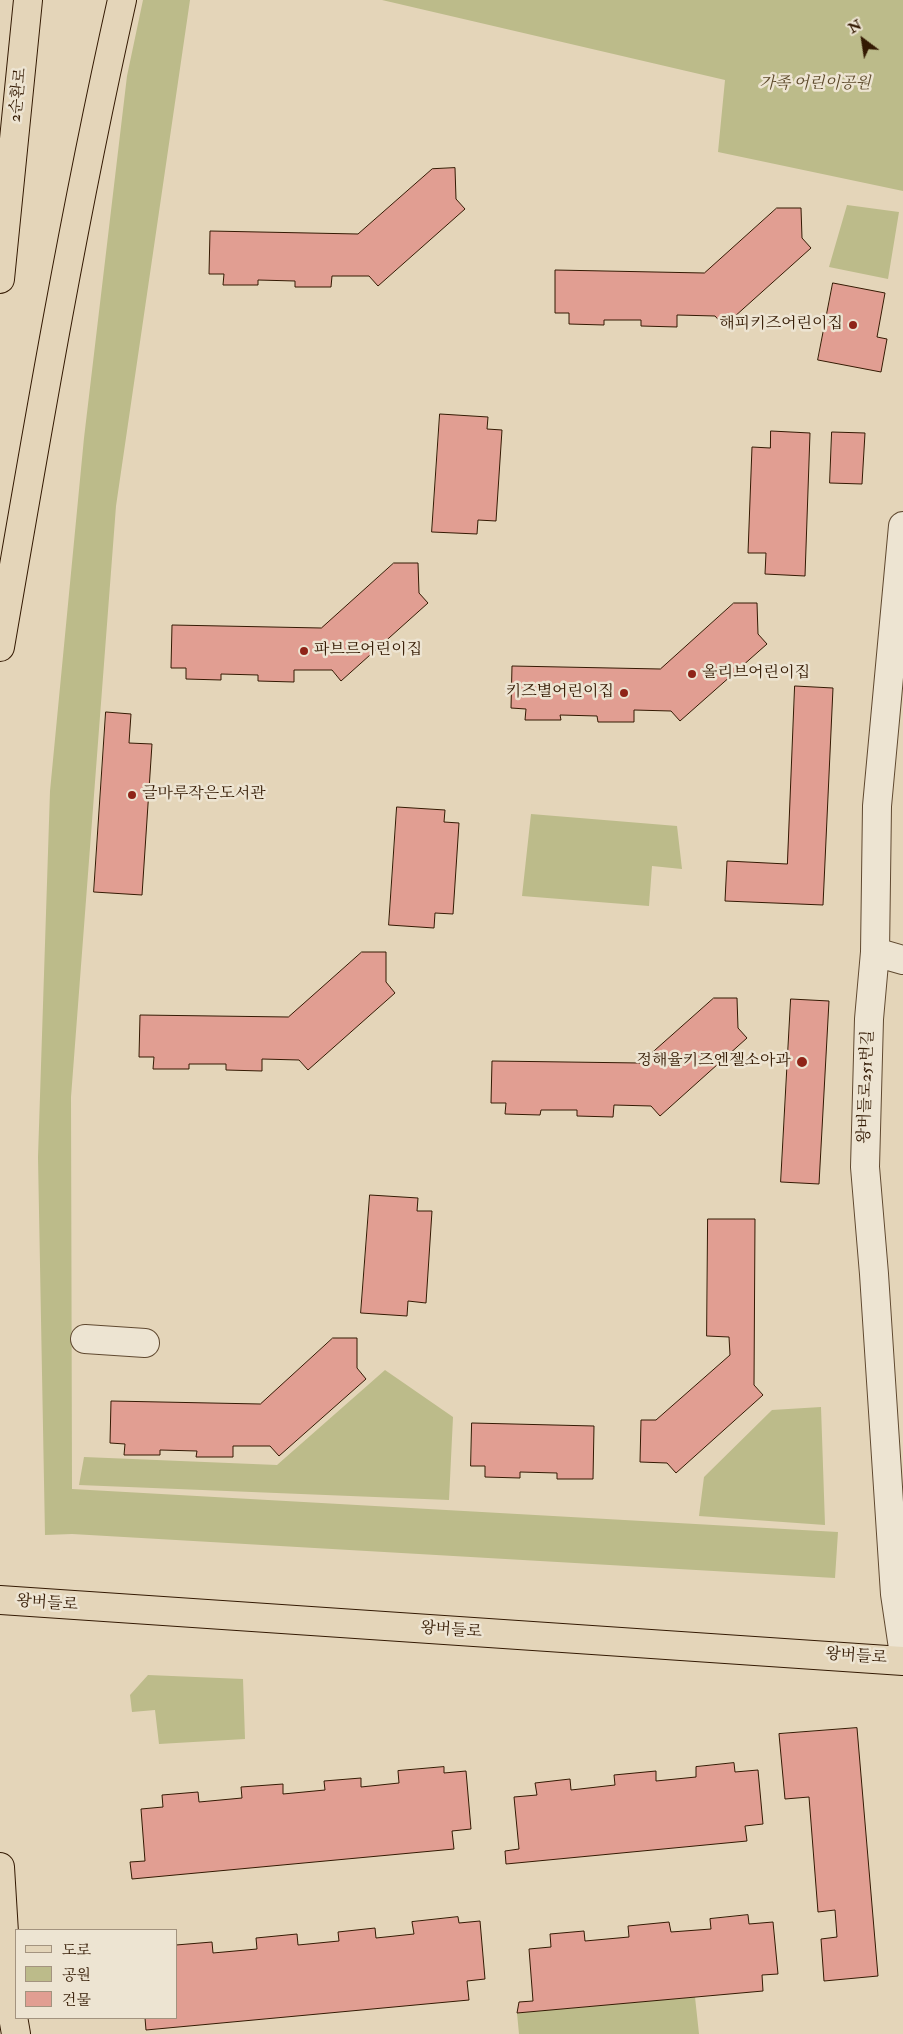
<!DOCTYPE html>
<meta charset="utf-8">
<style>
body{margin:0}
#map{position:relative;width:903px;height:2034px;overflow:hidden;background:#e4d5b9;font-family:"IM FELL Double Pica","Noto Serif KR",serif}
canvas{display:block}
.legend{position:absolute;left:15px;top:1929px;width:162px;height:90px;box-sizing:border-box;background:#ede4d2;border:1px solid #a3937f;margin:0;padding:6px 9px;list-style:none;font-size:15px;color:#341a03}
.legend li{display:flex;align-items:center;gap:10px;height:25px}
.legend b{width:25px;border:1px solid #a3937f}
.north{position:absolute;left:838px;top:15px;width:50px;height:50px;-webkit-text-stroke:4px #ede4d2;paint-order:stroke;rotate:329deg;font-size:14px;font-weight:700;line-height:20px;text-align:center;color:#341a03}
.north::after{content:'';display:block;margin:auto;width:18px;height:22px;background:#341a03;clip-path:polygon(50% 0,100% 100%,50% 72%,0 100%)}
</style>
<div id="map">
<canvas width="903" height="2034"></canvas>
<ul class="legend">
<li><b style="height:6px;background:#e4d5b9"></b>도로</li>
<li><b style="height:14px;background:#bcbb8a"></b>공원</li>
<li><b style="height:14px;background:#e19e92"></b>건물</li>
</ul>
<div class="north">N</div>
</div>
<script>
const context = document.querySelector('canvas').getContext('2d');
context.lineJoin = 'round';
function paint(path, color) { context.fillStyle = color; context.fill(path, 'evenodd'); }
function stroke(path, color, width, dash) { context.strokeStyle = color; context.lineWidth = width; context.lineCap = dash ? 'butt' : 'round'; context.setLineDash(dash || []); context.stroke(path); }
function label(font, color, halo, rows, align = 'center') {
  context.font = font + ' "IM FELL Double Pica","Noto Serif KR",serif'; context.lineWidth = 5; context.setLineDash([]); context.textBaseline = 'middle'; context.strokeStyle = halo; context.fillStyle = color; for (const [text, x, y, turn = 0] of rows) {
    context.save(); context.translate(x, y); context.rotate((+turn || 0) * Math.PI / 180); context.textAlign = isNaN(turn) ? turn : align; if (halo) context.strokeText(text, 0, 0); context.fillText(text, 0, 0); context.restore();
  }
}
paint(new Path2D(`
 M143,0H190L116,506L71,1097L72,1489L838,1532L835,1578L72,1534L45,1535L38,1157L50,791L84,438L127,76Z
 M382,0H903V191L718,152L725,80Z
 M847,205L899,212L888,279L829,267Z
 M531,814L677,826L682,869L652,866L649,906L522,896Z
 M385,1370L453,1417L449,1500L79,1485L84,1457L277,1465Z
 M821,1407L825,1525L699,1516L704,1477L772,1410Z
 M148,1675L243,1679L245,1739L159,1744L155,1710L132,1712L130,1695Z
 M695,1997L699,2034H519L517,2013Z`), '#bcbb8a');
const building = new Path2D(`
 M455,168L456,199L465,209L378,286L369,276H332L331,287H295V281L258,280V285H223L224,274H209L210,231L358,234L432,169Z
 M777,208H801L802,238L811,248L724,326L715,316L677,315V327L641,326V320H604V325L569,324V313H555V270L704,273Z
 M833,283L885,293L877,337L887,339L881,372L818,360Z
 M440,414L488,417L487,429L502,430L496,521L478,520L477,534L432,532Z
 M771,431L810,433L805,576L765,574L766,553H748L752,447L770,448Z
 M832,432L865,433L862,484L830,483Z
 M394,563H418L419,593L428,603L341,681L332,670H294V682L258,681V675L221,674V680L186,679V668H171L172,625L321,628Z
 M734,603H757L758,634L767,644L680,721L671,711L634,710V722H598L597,716L560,715L561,720H525L526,709L511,708L512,666L660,669Z
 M795,686L833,688L823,905L725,901L727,861L787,864Z
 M106,712L131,714L129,743L152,744L142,895L94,892Z
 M397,807L445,810L444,822L459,823L453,914L435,913L434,928L389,925Z
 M362,952H386V982L395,993L308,1070L299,1060L262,1059V1071L226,1070V1064H189V1069H153L154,1057H139L140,1015L288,1017Z
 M714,998H737L738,1028L747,1038L660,1116L651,1106L614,1105L613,1117L577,1116V1110H541L540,1115L505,1114L506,1103H491L492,1061L640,1063Z
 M791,999L829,1001L819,1184L781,1182Z
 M370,1195L418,1198L417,1211H432L426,1303L408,1301L407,1316L361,1313Z
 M708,1219H755L754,1385L763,1395L676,1473L667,1463L640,1462L641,1420H656L730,1355L729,1337L707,1336Z
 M333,1338H357V1368L366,1379L279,1456L270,1446H233V1457H196L197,1451L160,1450V1455H124L125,1444L110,1443L111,1401L260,1404Z
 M472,1423L594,1426L593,1479H557V1473L520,1472V1478L485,1477V1466H471Z
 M857,1728L878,1976L824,1981L821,1939L837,1937L835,1910L818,1912L809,1797L785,1799L779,1734Z
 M734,1763L735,1772L758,1770L763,1824L745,1826L747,1841L506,1864L505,1851L519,1849L514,1797L537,1795L535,1783L570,1779L571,1790L615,1785L614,1775L656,1771V1781L696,1777V1767Z
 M444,1767V1773L466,1771L471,1829L452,1831L454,1849L132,1879L130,1862L145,1861L141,1809L163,1807L162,1795L198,1792L199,1802L242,1798L241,1787L283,1784V1794L325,1790L324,1781L361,1778V1787L399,1783L398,1771Z
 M748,1915L749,1924L773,1922L778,1974L762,1975L763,1991L517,2013L519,2002L533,2001L529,1949L551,1947L550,1934L584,1931L585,1941L629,1937L628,1926L669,1922L671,1932L711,1929L710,1919Z
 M458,1917L459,1923L480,1921L485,1979L467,1981L469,2000L146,2030L145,2018H176V1945L212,1942L213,1953L257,1949L256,1938L297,1934L298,1945L339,1941L338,1932L375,1928L376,1938L414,1934L412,1922Z`);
paint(building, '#e19e92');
stroke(building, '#341a03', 1);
const minor = new Path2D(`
 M903,526L877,806L875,952L869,1019L865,1167L874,1274L895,1594L903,1648
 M875,952L903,960
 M85,1339L145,1343`);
const major = new Path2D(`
 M0,1600L903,1661`);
const highway = new Path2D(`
 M0,279L28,0
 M0,647C37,431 74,214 122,0
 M0,1867L7,1982L16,2034`);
stroke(minor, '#604930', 30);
stroke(major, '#341a03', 30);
stroke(highway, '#341a03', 30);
stroke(minor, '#ede4d2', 28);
stroke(major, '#e4d5b9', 28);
stroke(highway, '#e4d5b9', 28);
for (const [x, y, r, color] of [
 [853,325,5,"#8f2418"],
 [304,651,5,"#8f2418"],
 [692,674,5,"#8f2418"],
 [624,693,5,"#8f2418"],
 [132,795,5,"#8f2418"],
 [802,1062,6,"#8f2418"]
]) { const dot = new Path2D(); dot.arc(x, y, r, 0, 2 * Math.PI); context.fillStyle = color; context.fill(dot); stroke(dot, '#ede4d2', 2); }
label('italic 16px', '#5d4a2c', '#ede4d2', [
 ["가족 어린이공원",815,85]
]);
label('16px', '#341a03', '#ede4d2', [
 ["2순환로",19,95,-84],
 ["왕버들로251번길",867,1087,-88],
 ["왕버들로",47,1604,4],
 ["왕버들로",451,1631,4],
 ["왕버들로",856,1657,4]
]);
label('16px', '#341a03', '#ede4d2', [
 ["해피키즈어린이집",843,325],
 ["파브르어린이집",314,651,"left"],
 ["올리브어린이집",702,674,"left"],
 ["키즈별어린이집",614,693],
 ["글마루작은도서관",142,795,"left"],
 ["정해율키즈엔젤소아과",791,1062]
], 'right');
</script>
